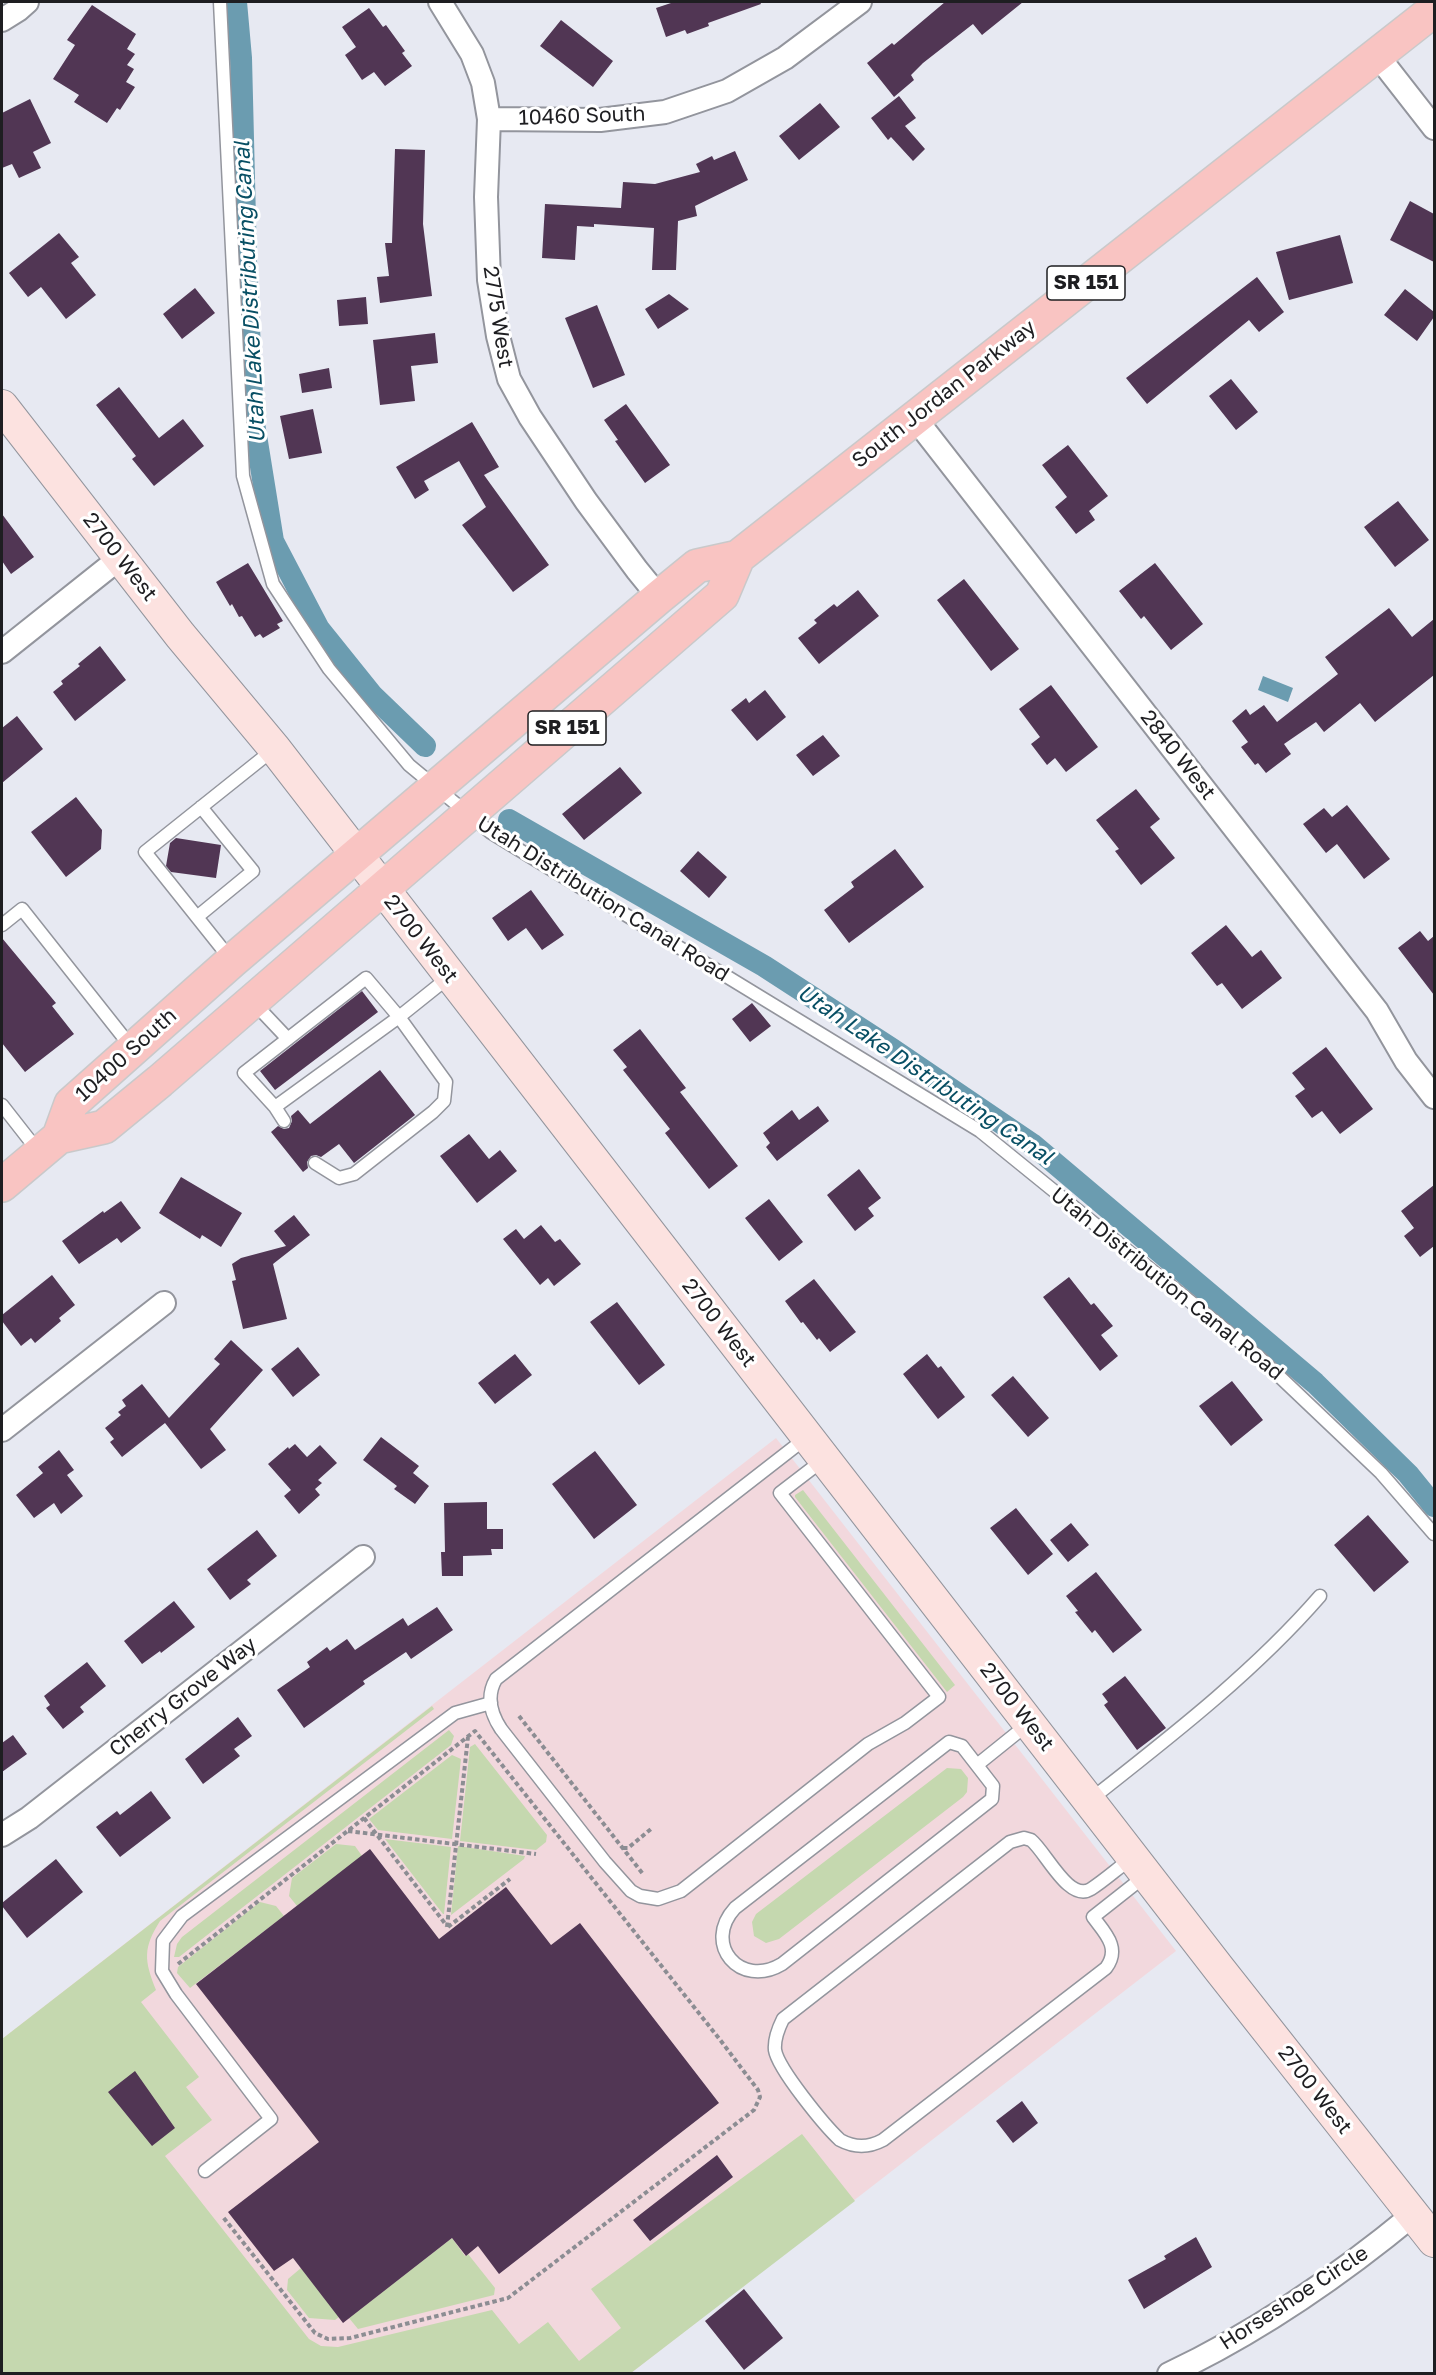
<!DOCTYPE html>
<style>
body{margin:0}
#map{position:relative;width:1436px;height:2375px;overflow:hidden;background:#e7e9f2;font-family:"Golos Text",sans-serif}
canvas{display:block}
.frame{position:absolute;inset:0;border:3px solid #1e1e21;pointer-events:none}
</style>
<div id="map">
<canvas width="1436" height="2375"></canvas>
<div class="frame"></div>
</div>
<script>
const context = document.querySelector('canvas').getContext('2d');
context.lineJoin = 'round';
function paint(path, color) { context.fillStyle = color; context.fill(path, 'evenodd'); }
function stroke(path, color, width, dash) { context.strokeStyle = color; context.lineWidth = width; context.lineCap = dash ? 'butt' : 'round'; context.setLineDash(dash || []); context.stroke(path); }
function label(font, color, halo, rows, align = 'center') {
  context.font = font + ' "Golos Text",sans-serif'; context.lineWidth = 6; context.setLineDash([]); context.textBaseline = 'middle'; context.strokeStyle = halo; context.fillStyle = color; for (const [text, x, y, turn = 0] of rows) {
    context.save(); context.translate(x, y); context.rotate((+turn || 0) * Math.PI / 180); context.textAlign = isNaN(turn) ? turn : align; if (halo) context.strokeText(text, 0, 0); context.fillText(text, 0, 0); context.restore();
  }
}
paint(new Path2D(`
 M776,1438L1176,1951L631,2373L2,2374V2039Z`), '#f2d8dd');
paint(new Path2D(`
 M803,1490L955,1685L947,1692L795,1497V1495Z
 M432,1706L434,1709L160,1921C143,1948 144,1960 156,1990L141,2002L199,2077L186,2087L212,2120L165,2156L309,2339L321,2346L338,2347L492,2310L519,2344L548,2322L579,2361L621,2328L591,2289L802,2134L855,2201L631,2373H2V2039Z
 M449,1730L454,1736L451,1745L179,1957H174L177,1944L182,1937Z
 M475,1744L547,1835L546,1842L536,1850L460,1841L470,1747Z
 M452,1755L461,1759L452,1839L378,1830L369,1819Z
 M947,1768L961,1769L968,1778L967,1792L963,1797L779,1939L766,1943L754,1936L752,1922L756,1914Z
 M385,1839L451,1847L444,1914H443Z
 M336,1844L355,1846L362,1856L297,1906L289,1896L292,1878Z
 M458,1846L525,1856L524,1859L451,1915Z
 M260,1902L276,1906L284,1916L190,1988L177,1973L178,1967Z
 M452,2238L465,2256L468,2254L495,2288L494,2295L358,2329L349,2318Z
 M301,2268L339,2317L335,2320L309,2318L287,2290L288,2279Z`), '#c5d8af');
paint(new Path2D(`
 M1263,676L1293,688L1288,702L1258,690Z`), '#6b9cb0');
stroke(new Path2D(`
 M236,2L241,58L246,260L253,417L273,541L319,629L372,695L425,746
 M509,820L764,966L892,1049L1032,1144L1315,1383L1408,1474L1434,1506`), '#6b9cb0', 22);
paint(new Path2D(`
 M674,2H760L761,4L708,23L709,26L687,34L685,30L666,37L656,8Z
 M945,2H1023L982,35L973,24L923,63L911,75L914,80L894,97L867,63L892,43L894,45Z
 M92,5L136,34L127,49L135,54L127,65L134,69L126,82L135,87L120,110L117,108L107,123L74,102L79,95L53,79L75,45L67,40Z
 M369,8L383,27L386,25L405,51L402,53L412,66L385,86L374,72L362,80L345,55L356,47L342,27Z
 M561,20L613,61L593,87L540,46Z
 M899,96L916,118L905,126L925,149L913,161L891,137L888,140L871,118Z
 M30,99L51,143L33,152L41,168L19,178L12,164L2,168V113Z
 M820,103L840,127L799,160L779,136Z
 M395,149L425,150L423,224L432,296L380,303L377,277L389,276L385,243H392Z
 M735,151L748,180L695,206L697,216L678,221L676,270H652L654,228L594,224V227L577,226L575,260L542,258L545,204L621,208L623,182L655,184L700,172L696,164L712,156L714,160Z
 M1410,201L1434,214V262L1390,240Z
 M59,233L79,257L71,263L96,295L66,319L41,287L28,297L9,273Z
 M1340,235L1353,283L1289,300L1276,252Z
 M1257,277L1284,312L1259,332L1249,320L1147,404L1126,378Z
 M195,288L215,313L182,339L163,314Z
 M1405,289L1434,312V317L1417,341L1384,315Z
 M669,294L689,309L658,329L645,309Z
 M366,297L368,324L339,326L337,300Z
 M597,305L625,375L593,388L565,318Z
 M435,333L438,363L411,366L415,401L380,405L373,340Z
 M329,368L332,388L302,393L299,374Z
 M1231,379L1258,412L1236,430L1209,396Z
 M119,387L159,438L183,419L204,446L154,486L132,459L136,456L96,405Z
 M626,404L670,465L645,483L615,441L618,440L604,420Z
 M313,409L322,453L289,459L280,416Z
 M472,422L499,467L484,475L549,565L513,592L462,525L486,507L459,461L424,481L429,490L415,499L396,467Z
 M1068,445L1108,496L1089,511L1095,520L1076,534L1055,507L1067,497L1042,465Z
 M1398,501L1429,540L1395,567L1364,527Z
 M2,514L34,557L11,574L2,561Z
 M248,563L283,621L277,624L280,628L263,638L260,634L255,637L242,616L239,617L232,604L230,606L216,582Z
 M1155,563L1203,624L1171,650L1144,616L1141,619L1119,591Z
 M964,579L1019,649L991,671L937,600Z
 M858,590L879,616L819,664L798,638L817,623L814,620L834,604L837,607Z
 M1389,608L1412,637L1434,619V675L1375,722L1360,703L1324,732L1316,722L1284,744L1291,754L1266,773L1258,763L1255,765L1241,747L1248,742L1232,721L1246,709L1250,715L1264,705L1277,722L1338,674L1325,657Z
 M100,646L126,680L75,721L53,692L63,684L61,681L80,666L78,664Z
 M1051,685L1098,747L1066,772L1055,758L1047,765L1031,744L1040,737L1019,709Z
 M765,690L786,717L757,741L731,710L746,698L749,703Z
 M17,716L43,749L2,783V728Z
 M823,735L840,756L813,776L796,755Z
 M620,767L642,793L584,840L562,814Z
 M1136,789L1160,819L1150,827L1175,858L1141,885L1115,851L1119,849L1096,820Z
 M76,797L102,830L101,849L66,877L31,832Z
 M1347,805L1390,859L1364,879L1337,844L1326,853L1303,824L1324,808L1332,817Z
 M176,838L221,845L216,878L171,872L166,866L170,843Z
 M895,849L924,887L849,943L824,910L854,887L851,882Z
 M698,851L727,877L709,898L680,871Z
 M531,890L564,935L542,950L526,928L508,941L492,918Z
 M1226,925L1252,957L1261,950L1282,978L1242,1009L1222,983L1217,986L1191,953Z
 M1420,931L1428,941L1434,936V995L1398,948Z
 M2,938L56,1003L52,1006L74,1034L25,1072L2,1043Z
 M362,991L378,1012L275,1090L260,1071Z
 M752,1003L771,1026L750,1042L732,1019Z
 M640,1029L686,1088L680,1092L738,1166L709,1189L665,1133L670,1129L623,1070L627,1067L613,1050Z
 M1326,1047L1373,1109L1340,1134L1322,1111L1312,1118L1295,1096L1305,1089L1292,1073Z
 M380,1070L415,1115L354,1163L339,1144L321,1157L316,1155L311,1156L307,1162L308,1168L303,1172L271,1132L278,1126L284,1129L289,1128L292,1121L291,1116L298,1110L310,1124Z
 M818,1106L829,1121L777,1161L766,1147L770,1143L763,1133L792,1110L799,1120Z
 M469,1134L489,1159L500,1150L517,1171L477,1203L440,1156Z
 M859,1169L881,1198L868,1208L874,1216L855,1231L827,1195Z
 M181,1177L242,1213L221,1247L202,1235L200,1239L159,1213Z
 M1434,1185V1246L1420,1257L1404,1236L1414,1228L1401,1211Z
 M769,1199L803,1242L779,1261L745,1218Z
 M121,1201L141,1228L121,1243L117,1238L79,1264L62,1241L103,1211L104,1213Z
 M294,1215L310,1235L273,1264L287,1319L243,1329L232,1281L236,1280L232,1264L241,1258L286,1246L274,1231Z
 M541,1225L555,1242L560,1239L581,1264L554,1286L548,1278L540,1285L503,1239L516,1229L524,1239Z
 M52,1275L75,1305L59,1318L61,1321L35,1343L31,1338L21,1346L2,1321V1315Z
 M1069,1277L1091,1305L1094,1303L1113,1326L1101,1335L1118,1356L1100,1371L1043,1297Z
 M814,1279L856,1332L830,1352L819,1338L817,1340L803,1322L801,1323L785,1301Z
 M617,1302L665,1365L639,1385L590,1322Z
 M231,1340L263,1370L210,1429L226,1450L201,1469L165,1423L122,1457L110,1442L114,1439L105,1428L121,1415L118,1412L126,1406L122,1400L142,1384L169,1418L220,1364L214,1359Z
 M298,1347L320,1375L293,1397L271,1369Z
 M515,1354L532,1375L495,1404L478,1383Z
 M927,1354L938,1368L941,1366L965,1397L938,1419L903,1374Z
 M1013,1376L1049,1418L1028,1437L991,1395Z
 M1232,1381L1263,1420L1231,1446L1199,1406Z
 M381,1437L419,1466L413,1473L429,1486L415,1504L394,1489L397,1486L363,1460Z
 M295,1444L307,1457L320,1445L337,1463L318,1480L322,1483L315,1489L320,1495L299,1514L284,1496L291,1490L268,1464L288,1447L289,1449Z
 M59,1450L74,1470L67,1475L83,1496L61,1514L54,1503L34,1518L16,1495L43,1473L38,1467Z
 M595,1451L637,1505L594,1539L552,1484Z
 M487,1502V1529H503V1549H491L492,1555L463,1556V1576H442L441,1552H445L444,1503Z
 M1016,1508L1053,1554L1028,1575L990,1528Z
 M1368,1515L1409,1562L1374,1592L1334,1545Z
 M1071,1523L1089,1545L1068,1562L1050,1540Z
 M257,1530L277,1556L247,1580L251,1584L230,1600L207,1569Z
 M1096,1572L1142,1630L1113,1653L1095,1630L1092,1633L1075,1612L1078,1611L1066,1596Z
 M174,1601L195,1627L161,1653L160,1651L142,1664L124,1641Z
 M437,1607L453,1630L411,1659L406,1652L363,1681L365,1684L304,1728L277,1690L310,1667L307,1662L327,1647L330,1651L347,1639L355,1650L403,1618L408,1626Z
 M87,1662L106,1686L80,1707L84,1712L63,1729L46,1708L50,1705L44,1696Z
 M1125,1676L1166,1728L1137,1750L1104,1705L1108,1702L1102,1694Z
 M238,1717L252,1736L234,1749L240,1756L203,1784L185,1759Z
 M13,1735L27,1754L2,1772V1743Z
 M151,1791L171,1818L120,1857L96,1827L117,1811L120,1815Z
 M370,1849L439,1939L506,1887L551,1945L580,1923L719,2103L499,2274L478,2246L466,2256L452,2238L343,2323L293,2258L274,2271L228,2212L319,2142L196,1984Z
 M56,1859L83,1892L27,1938L2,1906V1903Z
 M135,2071L175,2128L152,2146L108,2092Z
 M1022,2101L1038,2123L1013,2143L996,2121Z
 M717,2155L733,2177L650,2241L633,2220Z
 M1196,2237L1212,2267L1144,2309L1128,2280L1166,2259L1164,2256Z
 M744,2289L783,2338L744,2370L705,2321Z`), '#513654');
const lane = new Path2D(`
 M220,2L243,476L273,584L329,669L409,765L490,832L980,1131L1260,1358L1381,1473L1434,1534
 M197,917L253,871L201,807
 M2,925L22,909L132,1048
 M232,961L145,852L274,749
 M254,1003L288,1039
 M2,1105L38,1151
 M275,1107L284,1121
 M315,1163L339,1178L354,1174L433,1112L444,1101L446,1082L399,1017L366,978L244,1073L275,1107L399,1017L449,977
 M806,1438L496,1679C486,1696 491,1714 501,1729L605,1862L631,1891L640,1896L658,1899L681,1891L868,1744L905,1723L939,1697L780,1493L823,1460
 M949,1742L962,1746L993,1786L992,1799L782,1964C740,1989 702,1944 735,1908Z
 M977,1765L1028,1724
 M1090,1800C1170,1737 1253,1673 1320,1596
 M1132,1858C1118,1868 1105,1880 1091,1889C1069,1903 1046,1852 1031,1840L1024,1838L1010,1842L783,2019C778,2029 774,2039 775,2050C778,2069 825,2126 840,2140C855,2148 868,2148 883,2140L1106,1968C1121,1948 1105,1933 1093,1917L1145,1876
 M205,2171L271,2119L176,1994L162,1971L163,1941L182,1916L455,1713L491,1703`);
const street = new Path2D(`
 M440,2L472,54L483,83L489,119L486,197L489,280L498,336L509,379L530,417L586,501L637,570L659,597
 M2,20L18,10L27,2
 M1377,55L1434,128
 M489,119L600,120L665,112L727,91L785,58L860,2
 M914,417L1377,1011L1406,1061L1434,1097
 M2,652L120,558
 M2,1430L164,1303
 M2,1835L29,1818L363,1557
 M1169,2374C1258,2332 1339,2276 1414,2214`);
const secondary = new Path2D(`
 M2,406L180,635L275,749L1220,1970L1434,2241`);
const primary = new Path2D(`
 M59,1137L104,1127L160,1081L722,595L738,557
 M2,1185L59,1137L71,1104L232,961L659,597L697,566L738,557L1434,10`);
stroke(lane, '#93959d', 15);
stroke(street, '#93959d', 26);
stroke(secondary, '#93959d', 34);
stroke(primary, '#c9c9ca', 36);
stroke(new Path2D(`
 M519,1716L643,1874
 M364,1818L447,1926
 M348,1831L536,1854
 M623,1848H628L651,1829
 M447,1927L468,1737
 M448,1927L510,1879
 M178,1964L475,1731L721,2041L758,2090L760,2097L754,2110L508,2298L350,2338L328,2339L315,2333L223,2217`), '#8c8d93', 4, [4.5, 3]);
stroke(lane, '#fff', 12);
stroke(street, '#fff', 22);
stroke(secondary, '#fce2e0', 32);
stroke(primary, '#f9c4c2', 33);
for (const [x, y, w] of [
 [1086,283,78],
 [567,728,78]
]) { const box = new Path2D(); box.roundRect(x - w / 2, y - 17, w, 34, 4.5); context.fillStyle = '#fff'; context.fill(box); stroke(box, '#1e1e21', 1.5); }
label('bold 20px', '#1e1e21', null, [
 ["SR 151",1086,283],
 ["SR 151",567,728]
]);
label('21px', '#1e1e21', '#fff', [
 ["10460 South",582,116,-2],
 ["2775 West",498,317,81],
 ["South Jordan Parkway",944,394,-38],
 ["2700 West",120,557,52],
 ["2840 West",1178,755,52],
 ["Utah Distribution Canal Road",603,899,32],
 ["2700 West",421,939,52],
 ["10400 South",126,1055,-42],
 ["Utah Distribution Canal Road",1167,1284,39],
 ["2700 West",719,1323,52],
 ["Cherry Grove Way",183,1697,-38],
 ["2700 West",1017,1707,52],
 ["2700 West",1315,2090,52],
 ["Horseshoe Circle",1294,2298,-33]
]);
label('italic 22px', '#084f64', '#fff', [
 ["Utah Lake Distributing Canal",250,292,-93],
 ["Utah Lake Distributing Canal",925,1075,34]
]);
</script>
